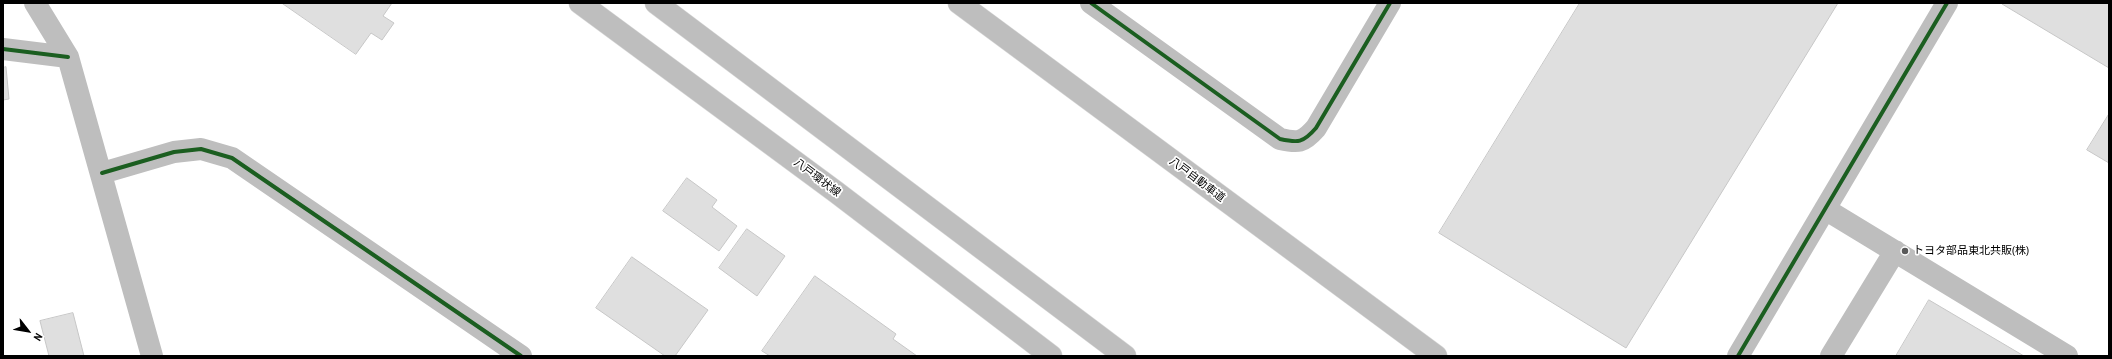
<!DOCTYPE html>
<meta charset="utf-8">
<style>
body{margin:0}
#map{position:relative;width:2112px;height:359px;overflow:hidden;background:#fff;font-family:"Archivo Narrow",sans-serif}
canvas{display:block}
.frame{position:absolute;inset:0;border:4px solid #000;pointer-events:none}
.north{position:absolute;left:8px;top:311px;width:40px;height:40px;-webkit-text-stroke:3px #fff;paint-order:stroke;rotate:121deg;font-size:11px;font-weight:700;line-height:16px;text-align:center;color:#000}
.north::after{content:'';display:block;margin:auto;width:14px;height:18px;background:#000;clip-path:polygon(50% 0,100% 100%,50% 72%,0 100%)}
</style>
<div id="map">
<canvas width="2112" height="359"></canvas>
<div class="frame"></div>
<div class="north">N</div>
</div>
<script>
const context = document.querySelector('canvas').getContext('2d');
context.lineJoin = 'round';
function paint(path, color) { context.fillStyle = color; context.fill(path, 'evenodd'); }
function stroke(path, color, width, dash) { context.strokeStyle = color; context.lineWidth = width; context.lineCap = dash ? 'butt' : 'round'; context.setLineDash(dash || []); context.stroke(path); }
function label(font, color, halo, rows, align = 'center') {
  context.font = font + ' "Archivo Narrow","Noto Sans JP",sans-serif'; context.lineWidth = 3.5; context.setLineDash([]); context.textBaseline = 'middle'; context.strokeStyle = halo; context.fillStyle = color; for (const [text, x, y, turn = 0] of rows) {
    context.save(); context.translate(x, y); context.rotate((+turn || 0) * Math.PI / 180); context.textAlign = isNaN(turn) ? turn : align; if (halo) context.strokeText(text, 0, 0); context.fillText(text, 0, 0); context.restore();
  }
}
const building = new Path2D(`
 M282,3H392L383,16L394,23L382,40L371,33L356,54Z
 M1580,3H1838L1626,348L1439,233Z
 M2109,3V68L2002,4V3Z
 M6,67L9,99L3,100V68Z
 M2109,114V163L2087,150Z
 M687,178L717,200L712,207L737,226L719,251L663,211Z
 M747,229L785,256L757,296L719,268Z
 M632,257L708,310L675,356H665L596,308Z
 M815,276L896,334L893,339L917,356H770L762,351Z
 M1929,300L2024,356H1896Z
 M73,313L84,356H49L40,321Z`);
paint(building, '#dfdfdf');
stroke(building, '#c7c7c7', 1);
const major = new Path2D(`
 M580,3L836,192L1051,356
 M656,3L1125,356`);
const highway = new Path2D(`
 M959,3L1436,356`);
stroke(major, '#dbdbdb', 23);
stroke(highway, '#dbdbdb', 23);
stroke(new Path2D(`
 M35,3L68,57L152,356
 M1091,3L1280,139C1298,143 1303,143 1316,128L1390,3
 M3,49L68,57
 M102,173L174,152L201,149L232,158L521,356
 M1825,209L2067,356
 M1738,356L1947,3
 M1831,356L1895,251`), '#bebebe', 22);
stroke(major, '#bebebe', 22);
stroke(highway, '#bebebe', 22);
stroke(new Path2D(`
 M1091,3L1280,139C1298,143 1303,143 1316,128L1390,3
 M3,49L68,57
 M102,173L174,152L201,149L232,158L521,356
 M1738,356L1947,3`), '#1b5e20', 4);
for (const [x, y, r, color] of [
 [1905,251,4,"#595959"]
]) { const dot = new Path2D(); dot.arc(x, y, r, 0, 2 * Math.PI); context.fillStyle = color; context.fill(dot); stroke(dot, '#fff', 1.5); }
label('11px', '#000', '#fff', [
 ["八戸環状線",817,178,37],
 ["八戸自動車道",1197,180,37]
]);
label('11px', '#000', '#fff', [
 ["トヨタ部品東北共販(株)",1913,251]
], 'left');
</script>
